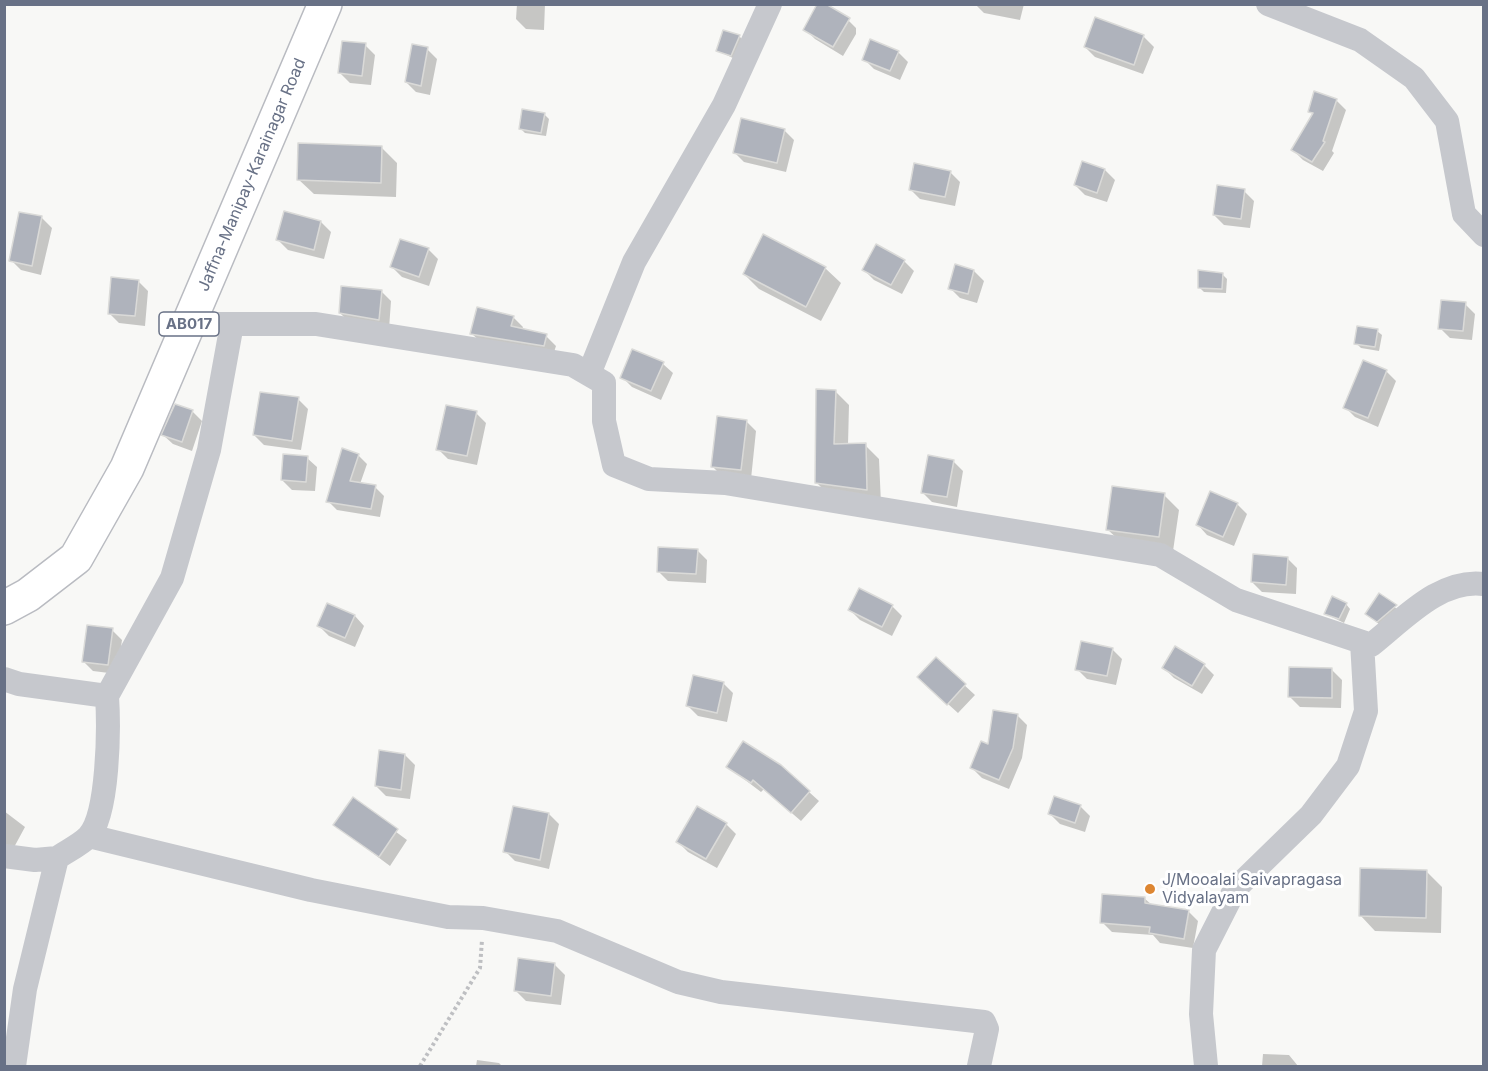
<!DOCTYPE html>
<style>
body{margin:0}
#map{position:relative;width:1488px;height:1071px;overflow:hidden;background:#f8f8f6;font-family:Inter,sans-serif}
canvas{display:block}
.frame{position:absolute;inset:0;border:6px solid #687186;pointer-events:none}
</style>
<div id="map">
<canvas width="1488" height="1071"></canvas>
<div class="frame"></div>
</div>
<script>
const context = document.querySelector('canvas').getContext('2d');
context.lineJoin = 'round';
function paint(path, color) { context.fillStyle = color; context.fill(path, 'evenodd'); }
function stroke(path, color, width, dash) { context.strokeStyle = color; context.lineWidth = width; context.lineCap = dash ? 'butt' : 'round'; context.setLineDash(dash || []); context.stroke(path); }
function label(font, color, halo, rows, align = 'center') {
  context.font = font + ' Inter,sans-serif'; context.lineWidth = 6; context.setLineDash([]); context.textBaseline = 'middle'; context.strokeStyle = halo; context.fillStyle = color; for (const [text, x, y, turn = 0] of rows) {
    context.save(); context.translate(x, y); context.rotate((+turn || 0) * Math.PI / 180); context.textAlign = isNaN(turn) ? turn : align; if (halo) context.strokeText(text, 0, 0); context.fillText(text, 0, 0); context.restore();
  }
}
paint(new Path2D(`
 M517,4H545L544,30L526,29L516,19Z
 M975,4H1024L1020,20L984,13Z
 M846,18L856,28V34L843,56L815,39L805,29Z
 M1095,19L1144,37L1154,47L1143,74L1095,57L1085,47Z
 M739,36L744,41L735,59L718,51Z
 M365,45L375,55L371,85L350,83L340,73Z
 M427,49L437,59L430,95L416,92L406,82Z
 M898,52L908,62L900,80L874,69L864,59Z
 M1336,100L1346,110L1332,151L1334,153L1323,171L1303,160L1293,150L1314,115L1309,111Z
 M544,114L549,119L546,136L525,133L520,128Z
 M784,130L794,140L786,172L744,162L734,152Z
 M382,148L397,163L396,197L314,194L298,179Z
 M1105,170L1115,180L1107,202L1085,195L1075,185Z
 M950,172L960,182L955,206L920,199L910,189Z
 M1244,191L1254,201L1250,228L1224,225L1214,215Z
 M21,213L42,218L52,228L41,275L21,270L11,260Z
 M321,222L331,232L324,259L288,250L278,240Z
 M764,236L825,268L841,283L821,321L759,289L744,274Z
 M428,249L438,259L429,286L402,277L392,267Z
 M904,261L914,271L902,294L874,280L864,270Z
 M956,266L974,271L984,281L977,303L960,298L950,288Z
 M1223,275L1227,279L1226,293L1204,292L1199,287Z
 M138,281L148,291L145,326L119,323L109,313Z
 M381,291L391,301L389,329L350,323L340,313Z
 M1465,304L1475,314L1472,340L1450,338L1440,328Z
 M513,317L523,327L522,330L546,336L556,346L553,355L482,343L472,334Z
 M1377,331L1382,335L1379,351L1361,348L1356,343Z
 M663,364L673,373L661,400L632,387L622,377Z
 M1386,371L1396,381L1378,427L1355,417L1345,407Z
 M835,391L849,405L848,445H865L879,459L881,504L831,497L817,483Z
 M298,399L308,409L301,450L264,445L254,435Z
 M192,411L202,421L192,451L173,444L163,435Z
 M476,413L486,423L477,465L448,459L438,449Z
 M746,421L756,431L751,479L723,477L713,467Z
 M358,455L367,464L360,484L375,487L384,496L380,517L337,510L328,501Z
 M307,458L317,467L315,491L292,490L282,480Z
 M953,461L963,471L957,507L932,502L922,492Z
 M1164,495L1179,510L1173,551L1123,544L1107,529Z
 M1237,504L1247,514L1234,546L1207,535L1198,525Z
 M697,550L707,560L706,583L668,581L658,571Z
 M1287,558L1297,568L1296,594L1262,592L1252,582Z
 M1379,595L1406,616L1387,631L1367,614Z
 M1346,604L1350,609L1344,623L1326,614Z
 M892,606L902,616L892,636L860,620L850,610Z
 M355,616L364,626L355,647L329,636L319,626Z
 M112,630L122,640L117,674L93,671L83,661Z
 M1112,649L1122,659L1116,685L1087,679L1077,669Z
 M936,659L975,695L958,713L929,687Z
 M1204,665L1214,675L1202,694L1174,678L1164,668Z
 M1332,670L1342,680L1341,708L1300,707L1290,697Z
 M723,683L733,693L727,722L698,716L688,706Z
 M1017,715L1027,725L1022,758L1009,789L982,778L972,768Z
 M405,755L415,765L410,799L386,796L376,786Z
 M728,767L809,792L819,801L801,821L764,789L761,792Z
 M353,800L407,840L390,866L335,825Z
 M1080,806L1090,816L1085,832L1060,824L1050,814Z
 M4,811L25,827L12,851L4,848Z
 M549,814L559,824L549,869L515,861L505,851Z
 M726,824L736,834L717,868L688,852L678,842Z
 M1427,872L1442,887L1441,933L1375,931L1360,915Z
 M1144,898L1152,905L1188,911L1198,921L1193,948L1160,943L1153,935L1112,932L1102,922Z
 M555,965L565,975L561,1005L526,1001L516,991Z
 M1263,1054L1289,1055L1298,1066H1262Z
 M477,1060L499,1063L502,1066H476Z`), '#0003');
const building = new Path2D(`
 M817,4H826L850,18L833,47L803,30Z
 M1095,17L1144,35L1134,65L1084,47Z
 M723,30L740,35L731,56L716,51Z
 M870,39L899,51L890,71L862,60Z
 M342,41L366,43L362,76L338,73Z
 M412,44L428,47L421,86L405,82Z
 M1314,91L1337,99L1323,141L1325,142L1312,162L1291,150L1313,113L1308,112Z
 M522,109L545,113L541,133L519,129Z
 M741,118L785,129L777,163L733,153Z
 M298,143L382,146L381,183L297,180Z
 M1082,161L1105,169L1097,193L1074,185Z
 M914,163L951,171L945,197L909,190Z
 M1217,185L1245,189L1241,219L1213,215Z
 M284,211L321,221L314,250L276,240Z
 M19,212L42,216L32,266L9,261Z
 M763,234L826,267L806,307L743,274Z
 M400,239L429,248L419,277L390,267Z
 M876,244L905,260L891,285L862,270Z
 M955,264L974,270L968,294L948,289Z
 M1198,270L1223,273L1222,289L1198,288Z
 M111,277L139,280L135,316L108,314Z
 M341,286L382,290L379,320L339,313Z
 M1441,300L1466,302L1463,331L1438,329Z
 M477,307L514,316L511,326L547,334L544,346L470,334Z
 M1357,326L1378,329L1375,347L1354,344Z
 M632,349L664,362L651,391L620,378Z
 M1363,360L1387,370L1368,418L1343,408Z
 M816,389L836,390L834,444L866,443L867,490L815,483Z
 M260,392L299,397L292,441L253,435Z
 M175,404L193,410L182,442L161,435Z
 M446,405L477,411L467,456L436,450Z
 M717,416L747,420L741,470L711,467Z
 M342,448L359,454L350,481L376,485L371,509L326,502Z
 M283,454L308,456L306,482L281,480Z
 M928,455L954,460L947,497L921,493Z
 M1112,486L1165,493L1159,537L1106,530Z
 M1210,491L1238,503L1223,537L1196,525Z
 M658,547L698,549L696,574L657,572Z
 M1253,554L1288,557L1286,585L1251,582Z
 M859,588L893,605L882,627L848,610Z
 M1379,593L1397,605L1377,622L1365,614Z
 M1332,596L1347,603L1339,619L1324,614Z
 M327,603L355,615L345,638L317,626Z
 M87,625L113,628L108,665L82,662Z
 M1081,641L1113,648L1107,676L1075,670Z
 M1175,646L1205,664L1192,686L1162,668Z
 M936,657L966,684L947,705L917,677Z
 M1289,667L1332,668V698L1288,697Z
 M693,675L724,682L717,713L686,706Z
 M993,710L1018,714L1013,748L999,780L970,768L981,741L988,744Z
 M743,741L781,765L810,791L791,813L753,780L751,783L726,767Z
 M379,750L405,754L401,790L375,786Z
 M1054,796L1081,805L1075,823L1048,814Z
 M353,797L398,829L379,857L333,825Z
 M513,806L549,813L540,860L503,852Z
 M697,806L727,823L706,859L676,842Z
 M1360,868L1427,870L1426,918L1359,916Z
 M1102,894L1145,897V903L1189,910L1184,939L1149,933L1150,927L1100,923Z
 M518,958L555,963L551,996L514,991Z`);
paint(building, '#afb3bc');
stroke(building, '#dadad8', 1.5);
const primary = new Path2D(`
 M4,608L28,595L76,558L127,468L325,4`);
stroke(primary, '#b9bbc1', 36);
stroke(new Path2D(`
 M420,1066L480,968L482,940`), '#bebfc2', 4, [3, 3]);
stroke(new Path2D(`
 M1268,4L1360,40L1414,78L1447,121L1464,214L1484,235
 M189,324H316L573,365L604,383V421L614,465L649,479L725,483L1160,555L1236,600L1371,645C1403,620 1440,578 1484,584
 M589,374L634,262L724,105L770,4
 M4,679L19,684L107,696C109,726 109,815 88,837C80,845 67,851 57,858L25,989L14,1066
 M107,696L172,578L209,450L232,324
 M89,836L311,890L448,917L483,918L557,931L678,982L721,992L984,1022L987,1029L979,1066
 M4,856L35,860L57,858
 M1206,1066L1201,1014L1204,950L1235,889L1311,815L1348,766L1366,711L1362,642`), '#c6c8cd', 24);
stroke(primary, '#fff', 33);
for (const [x, y, r, color] of [
 [1150,889,6,"#dd8631"]
]) { const dot = new Path2D(); dot.arc(x, y, r, 0, 2 * Math.PI); context.fillStyle = color; context.fill(dot); stroke(dot, '#fff', 2); }
for (const [x, y, w] of [
 [189,324,60]
]) { const box = new Path2D(); box.roundRect(x - w / 2, y - 12, w, 24, 4.5); context.fillStyle = '#fff'; context.fill(box); stroke(box, '#687186', 1.5); }
label('bold 15px', '#687186', null, [
 ["AB017",189,324]
]);
label('16px', '#687186', '#fff', [
 ["Jaffna-Manipay-Karainagar Road",252,175,-67]
]);
label('16px', '#687186', '#fff', [
 ["J/Mooalai Saivapragasa",1162,880],
 ["Vidyalayam",1162,898]
], 'left');
</script>
